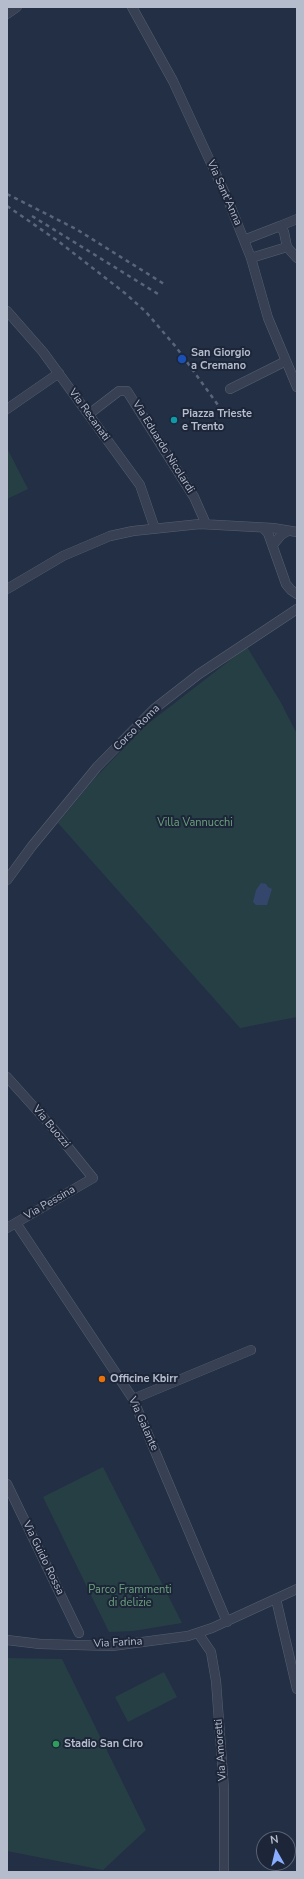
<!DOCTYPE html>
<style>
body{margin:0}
#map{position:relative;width:304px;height:1879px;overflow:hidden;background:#232f44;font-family:"Nunito Sans",sans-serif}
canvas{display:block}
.frame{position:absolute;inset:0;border:8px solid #b5bdcd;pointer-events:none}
.north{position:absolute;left:256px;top:1831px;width:40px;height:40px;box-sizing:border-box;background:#1d2639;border:1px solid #5a6274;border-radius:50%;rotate:352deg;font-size:11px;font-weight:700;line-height:16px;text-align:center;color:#b5bdcd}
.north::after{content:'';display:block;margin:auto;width:14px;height:18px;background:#89adff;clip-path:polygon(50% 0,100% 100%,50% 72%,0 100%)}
</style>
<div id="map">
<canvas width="304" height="1879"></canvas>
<div class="frame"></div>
<div class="north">N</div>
</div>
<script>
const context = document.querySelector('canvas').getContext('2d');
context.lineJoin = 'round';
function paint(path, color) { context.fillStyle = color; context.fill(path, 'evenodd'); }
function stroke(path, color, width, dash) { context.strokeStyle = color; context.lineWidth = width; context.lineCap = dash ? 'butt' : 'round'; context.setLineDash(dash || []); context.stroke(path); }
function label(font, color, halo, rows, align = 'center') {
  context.font = font + ' "Nunito Sans",sans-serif'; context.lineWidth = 4; context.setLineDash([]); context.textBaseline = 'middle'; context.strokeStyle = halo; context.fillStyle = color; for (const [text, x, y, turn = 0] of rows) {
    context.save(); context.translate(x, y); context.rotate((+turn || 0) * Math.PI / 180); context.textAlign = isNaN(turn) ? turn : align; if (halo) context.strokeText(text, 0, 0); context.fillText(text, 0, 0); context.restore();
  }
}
paint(new Path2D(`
 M7,448L28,489L7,499Z
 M247,647L280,701L297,734V1017L240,1028L58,823L94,779L145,726Z
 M103,1467L182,1623L133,1631L109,1632L43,1497Z
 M7,1658L62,1659L146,1830L103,1870L7,1851Z
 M164,1672L177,1697L128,1722L115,1697Z`), '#263f45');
paint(new Path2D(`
 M261,883L266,884L268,887L272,889L267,905H256L253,902L256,890Z`), '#34466b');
const street = new Path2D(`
 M132,7L173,81L228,200L251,258L268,318L297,387
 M7,14L17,7
 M280,226L297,219
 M244,240L280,226L284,232L287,247L251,258
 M287,247L297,258
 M7,311L43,352L140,485L155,529
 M230,389L286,361
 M7,409L59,373
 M89,414L119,391H127L194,497L206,524
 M263,528L268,533L286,584L291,590L297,594
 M273,545L281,535L288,531
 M7,589L63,556L110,536L133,531L200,524L273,528L297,532
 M7,880L32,846L97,767L154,709L199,674L297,609
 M7,1077L51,1126L93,1178L7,1228
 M16,1223L133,1399L227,1622
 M133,1399L251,1350
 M7,1484L79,1633
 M276,1599L297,1689
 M198,1633L211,1652L216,1681L224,1789V1872
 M7,1640L40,1644L112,1646L188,1636L212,1628L297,1589`);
stroke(street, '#565f71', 10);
stroke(street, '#384153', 9);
stroke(new Path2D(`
 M7,194L76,229L164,284
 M7,206L58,241L126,294L146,312L176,347L218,405
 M32,216L158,294`), '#5a657b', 2.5, [4, 4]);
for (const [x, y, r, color] of [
 [182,359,5,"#1a4fb4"],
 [174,420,4,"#0f9aa8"],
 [102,1379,4,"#e8710a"],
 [56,1744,4,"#2e9e5b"]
]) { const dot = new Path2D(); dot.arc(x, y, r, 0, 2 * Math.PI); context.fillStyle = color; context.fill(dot); stroke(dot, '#1d2639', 1.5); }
label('11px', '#b5bdcd', '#1d2639', [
 ["Via Sant'Anna",224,193,66],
 ["Via Recanati",89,415,54],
 ["Via Eduardo Nicolardi",163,447,58],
 ["Corso Roma",137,728,-45],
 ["Via Buozzi",51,1127,50],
 ["Via Pessina",50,1203,-30],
 ["Via Galante",143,1424,66],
 ["Via Guido Rossa",43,1558,64],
 ["Via Farina",118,1643,-3],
 ["Via Amoretti",221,1750,-94]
]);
label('bold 11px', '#b5bdcd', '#1d2639', [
 ["San Giorgio",191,353],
 ["a Cremano",191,366],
 ["Piazza Trieste",182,414],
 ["e Trento",182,427],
 ["Officine Kbirr",110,1379],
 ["Stadio San Ciro",64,1744]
], 'left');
label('11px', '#6aa17b', '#1d2639', [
 ["Villa Vannucchi",195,823],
 ["Parco Frammenti",130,1590],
 ["di delizie",130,1603]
]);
</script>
